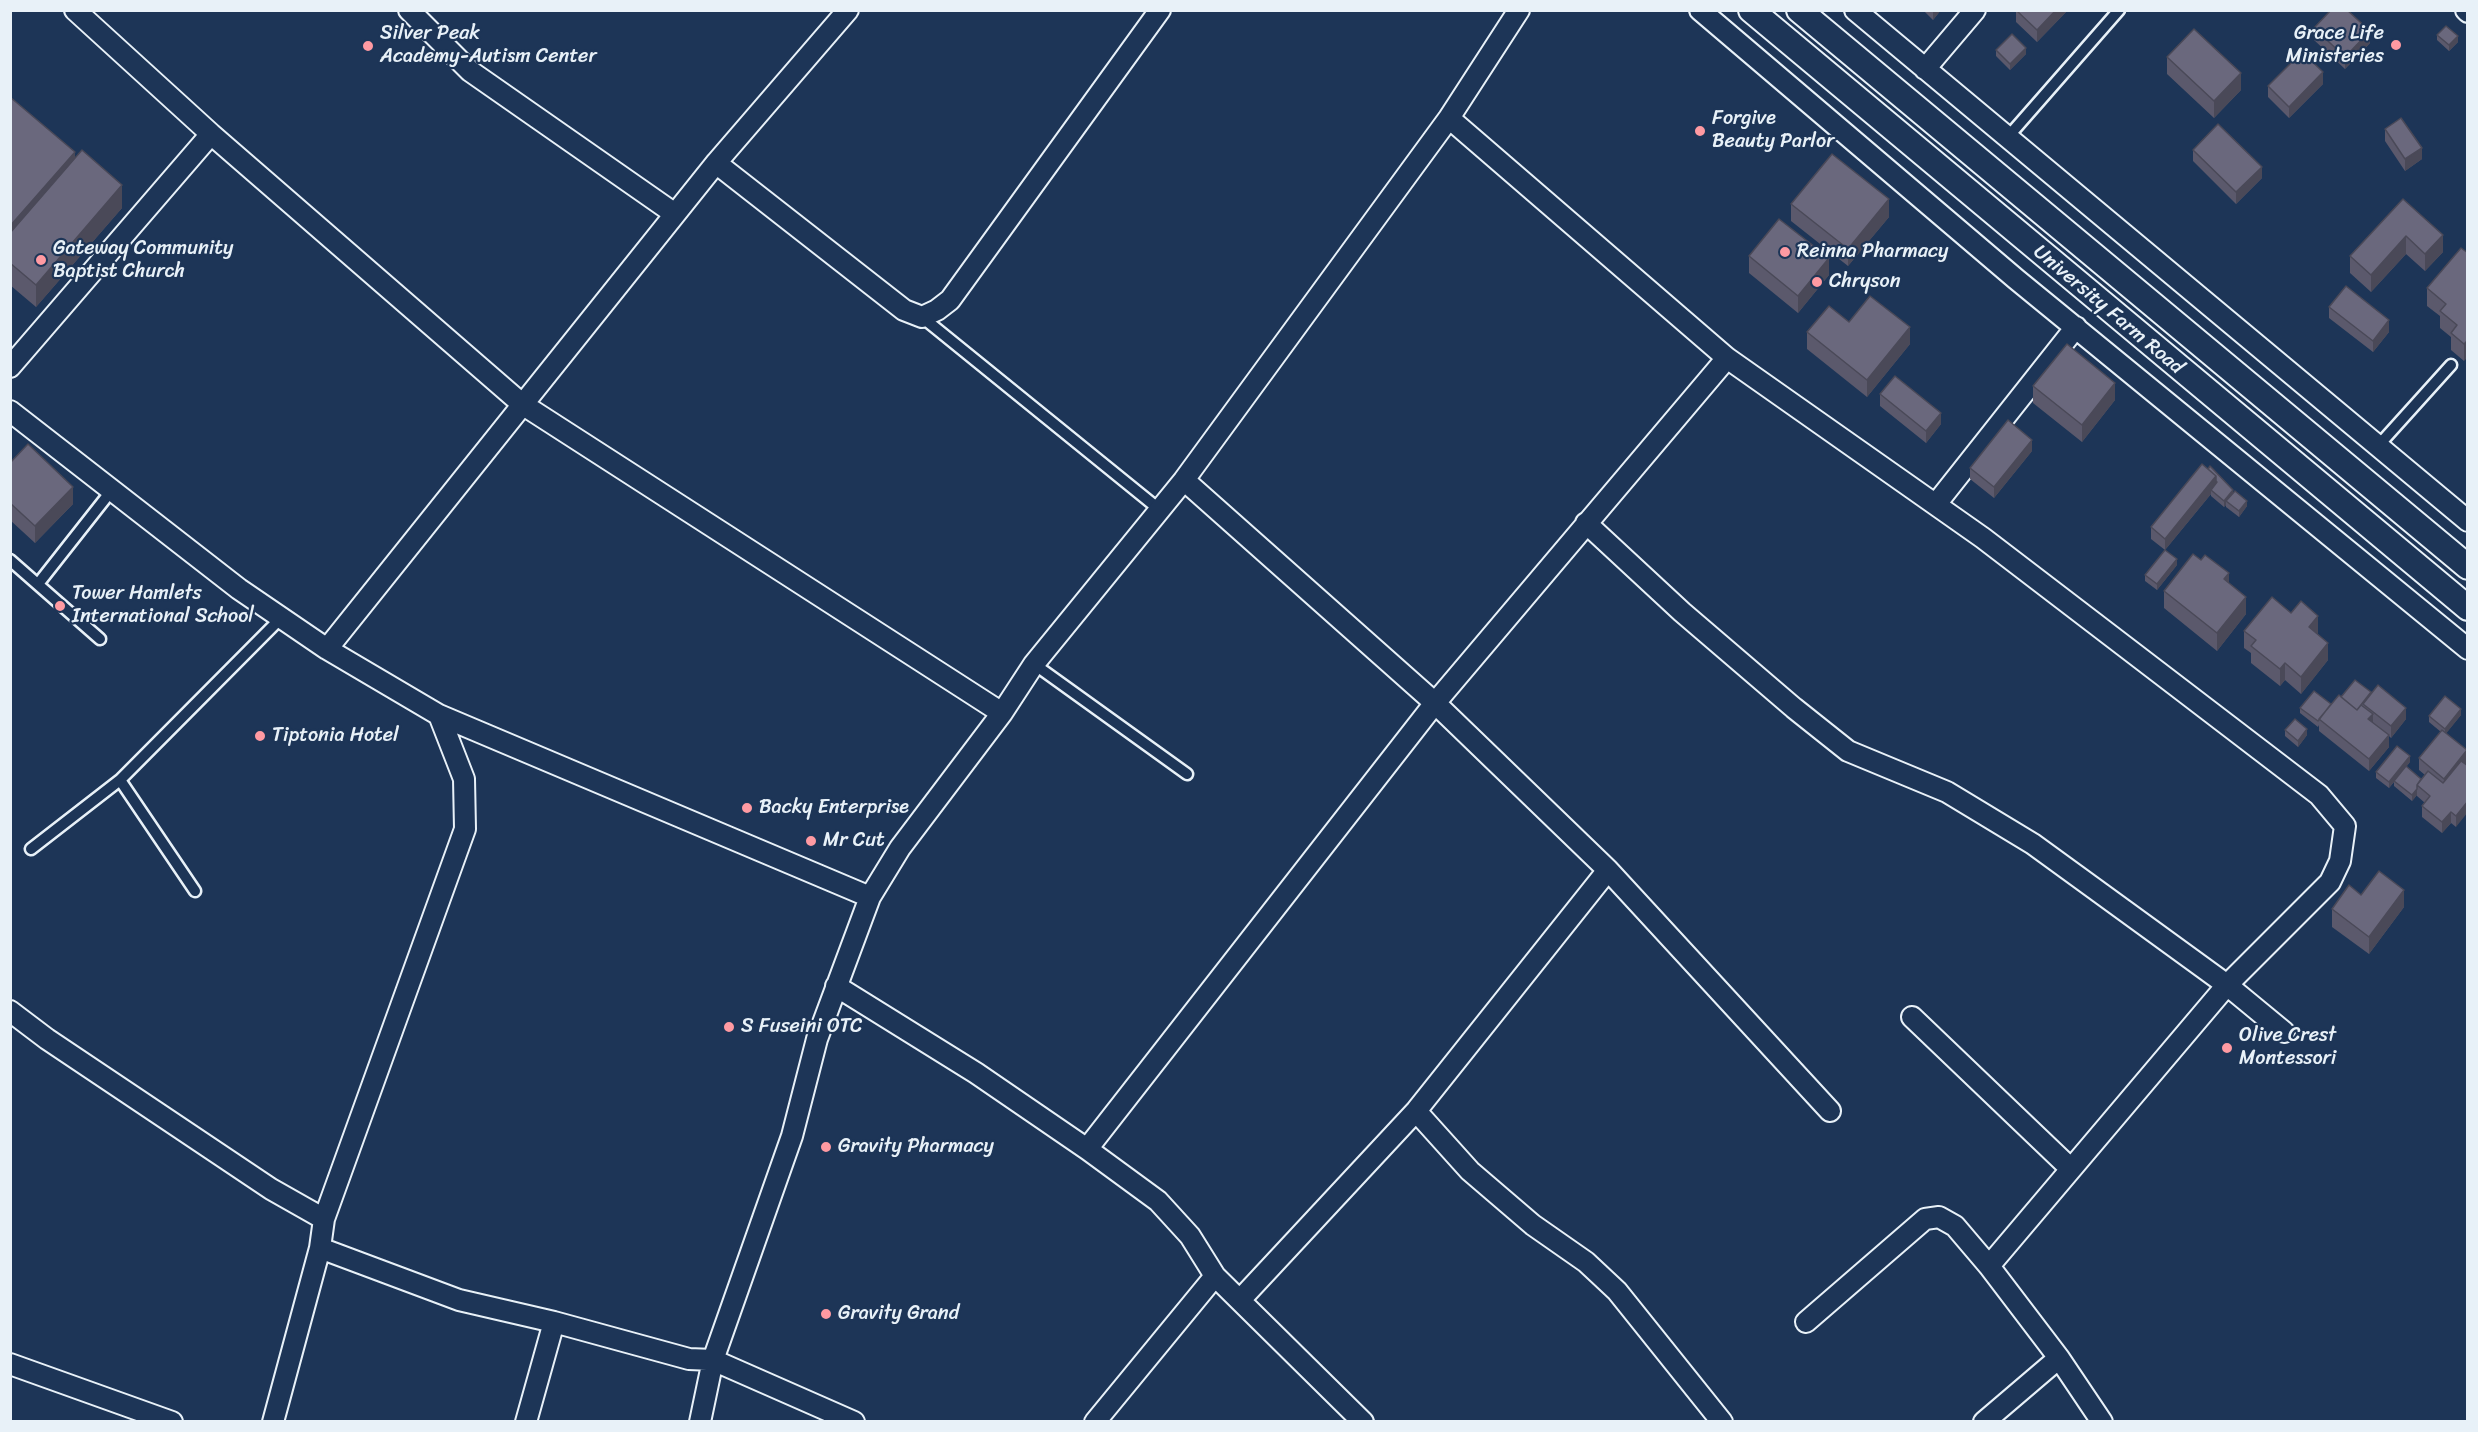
<!DOCTYPE html>
<style>
body{margin:0}
#map{position:relative;width:2478px;height:1432px;overflow:hidden;background:#1d3557;font-family:Sriracha,sans-serif}
canvas{display:block}
.frame{position:absolute;inset:0;border:12px solid #e8f1f8;pointer-events:none}
</style>
<div id="map">
<canvas width="2478" height="1432"></canvas>
<div class="frame"></div>
</div>
<script>
const context = document.querySelector('canvas').getContext('2d');
context.lineJoin = 'round';
function stroke(path, color, width, dash) { context.strokeStyle = color; context.lineWidth = width; context.lineCap = dash ? 'butt' : 'round'; context.setLineDash(dash || []); context.stroke(path); }
function paint(path, color) { context.fillStyle = color; context.fill(path, 'evenodd'); }
function label(font, color, halo, rows, align = 'center') {
  context.font = font + ' Sriracha,sans-serif'; context.lineWidth = 4.5; context.setLineDash([]); context.textBaseline = 'middle'; context.strokeStyle = halo; context.fillStyle = color; for (const [text, x, y, turn = 0] of rows) {
    context.save(); context.translate(x, y); context.rotate((+turn || 0) * Math.PI / 180); context.textAlign = isNaN(turn) ? turn : align; if (halo) context.strokeText(text, 0, 0); context.fillText(text, 0, 0); context.restore();
  }
}
const service = new Path2D(`
 M2007,138L2119,10
 M922,317L1160,510
 M2378,446L2451,365
 M10,560L100,639
 M38,584L112,490
 M1034,664L1187,774
 M31,849L120,780
 M195,891L120,780L281,618`);
const minor = new Path2D(`
 M75,10L211,134L522,404L1002,713
 M409,10L470,71L675,214
 M1700,10L2016,279L2468,649
 M1855,10L2468,521
 M2466,10L2468,12
 M1925,69L1975,10
 M1449,118L1727,358L1983,538L2319,795L2345,826L2340,861L2330,882L2227,985L1989,1266
 M716,163L904,310L922,317L937,310L950,300L1160,10
 M10,367L211,134
 M10,411L239,589L327,649L439,715L870,897
 M1184,480L1435,703L1608,870L1830,1111
 M1936,504L2076,327
 M1586,523L1682,612L1794,708L1848,751L1947,792L2033,844L2227,985L2284,1032
 M327,649L716,163L848,10
 M836,986L976,1073L1087,1149L1158,1201L1190,1236L1215,1276L1363,1422
 M10,1011L47,1039L271,1189L324,1219
 M1912,1017L2071,1169
 M1416,1111L1470,1171L1533,1225L1586,1262L1617,1291L1722,1422
 M1087,1149L1435,703L1727,358
 M320,1248L459,1300L554,1322L689,1359L713,1360L854,1422
 M1240,1300L1416,1111L1608,870
 M1806,1322L1925,1219L1939,1217L1955,1226L1989,1266L2059,1358L2102,1422
 M10,1364L172,1422
 M273,1422L320,1248L324,1219L465,829L464,779L439,715
 M526,1422L554,1322
 M700,1422L713,1360L792,1136L817,1039L870,897L900,848L1002,713L1034,664L1184,480L1449,118L1519,10
 M1095,1422L1215,1276
 M1984,1422L2059,1358`);
const tertiary = new Path2D(`
 M1751,10L2468,608
 M1799,10L2468,567`);
stroke(service, '#e8f1f8', 15);
stroke(minor, '#e8f1f8', 24);
stroke(tertiary, '#e8f1f8', 28);
stroke(service, '#1d3557', 10);
stroke(minor, '#1d3557', 20);
stroke(tertiary, '#1d3557', 24);
paint(new Path2D(`
 M1923,10H1941L1933,20Z
 M2016,10H2068L2037,42L2016,22Z
 M2314,28L2370,43L2345,69L2314,40Z
 M2437,35L2458,42L2449,51L2437,40Z
 M1996,50L2026,54L2010,70L1996,56Z
 M2167,57L2241,90L2214,118L2167,74Z
 M2323,84L2289,118L2268,97V86Z
 M10,97L75,159L122,208L36,307L10,285Z
 M2385,129L2422,159L2405,171L2385,141Z
 M2193,150L2262,178L2236,204L2193,161Z
 M2403,199L2443,252L2425,271L2406,254L2371,292L2350,273V256Z
 M1791,204L1889,217L1848,266L1791,221Z
 M2468,253L2464,361L2451,350V337L2440,328V316L2427,306V288Z
 M1749,256L1829,275L1798,313L1749,273Z
 M2329,307L2389,332L2373,352L2329,318Z
 M1849,322L1910,344L1867,397L1807,349V332Z
 M2033,386L2115,400L2082,442L2033,403Z
 M1880,394L1941,424L1926,443L1880,406Z
 M2032,451L1994,498L1970,479V468Z
 M10,463L73,504L35,543L10,520Z
 M2202,464L2233,492L2247,506L2239,517L2226,507V505L2224,507L2211,496V494L2165,550L2151,539V527Z
 M2177,565L2157,590L2145,581V575Z
 M2229,583L2246,614L2217,651L2164,608V591Z
 M2291,613L2318,633L2317,634L2328,660L2301,694L2285,680L2280,686L2251,663V653L2244,648V631Z
 M2371,694L2406,719L2391,738L2389,736V747L2369,771L2319,731V725L2318,727L2300,713V708L2331,704L2341,697Z
 M2461,715L2446,733L2467,762L2465,764L2456,827L2451,823L2442,833L2422,817V806L2425,803L2417,796V795L2412,801L2394,786V782L2389,788L2376,778V772L2410,762L2406,767L2421,779L2425,775L2419,770V758L2441,732L2429,722V716Z
 M2285,730L2307,735L2298,747L2285,736Z
 M2361,895L2404,907L2369,954L2332,927V909Z`), '#5b596c');
paint(new Path2D(`
 M1933,10H1941L1933,20Z
 M2056,10H2068L2037,42V30Z
 M2370,31V43L2345,69V57Z
 M2458,36V42L2449,51V45Z
 M2026,48V54L2010,70V64Z
 M2323,72V84L2289,118V107Z
 M2241,73V90L2214,118V101Z
 M2422,148V159L2405,171V159Z
 M75,152V175L10,249V226Z
 M2262,167V178L2236,204V192Z
 M122,185V208L36,307V285Z
 M1889,199V217L1848,266V249Z
 M2443,235V252L2425,271V254Z
 M2406,236V254L2371,292V275Z
 M1829,258V275L1798,313V296Z
 M2389,320V332L2373,352V341Z
 M1910,327V344L1867,397V380Z
 M2468,340V357L2464,361V344Z
 M2115,383V400L2082,442V425Z
 M1941,413V424L1926,443V431Z
 M2032,440V451L1994,498V487Z
 M2216,476V487L2211,490V494L2165,550V539Z
 M73,487V504L35,543V526Z
 M2233,490V495L2226,501V505L2224,507V501Z
 M2247,501V506L2239,517V511Z
 M2177,559V565L2157,590V584Z
 M2229,573V591L2224,579Z
 M2246,597V614L2217,651V633Z
 M2318,616V633L2309,644V627Z
 M2328,643V660L2301,694V677Z
 M2285,663V680L2280,686V669Z
 M2406,708V719L2391,738V726Z
 M2461,709V715L2445,735V729Z
 M2373,714V726L2368,719Z
 M2307,729V735L2298,747V741Z
 M2389,735V747L2369,771V759Z
 M2467,750V762L2444,790V779Z
 M2410,756V762L2389,788V782Z
 M2417,789V795L2412,801V795Z
 M2468,801V812L2456,827V816Z
 M2451,812V823L2442,833V822Z
 M2404,890V907L2369,954V937Z`), '#4a4958');
const building = new Path2D(`
 M2016,10H2056L2037,30Z
 M2331,10H2347L2370,31L2345,57L2314,28Z
 M2446,26L2458,36L2449,45L2437,35Z
 M2194,29L2241,73L2214,101L2167,57Z
 M2012,34L2026,48L2010,64L1996,50Z
 M2302,52L2323,72L2289,107L2268,86Z
 M10,97L75,152L10,226Z
 M2401,118L2422,148L2405,159L2385,129Z
 M2218,124L2262,167L2236,192L2193,150Z
 M82,150L122,185L36,285L10,263V233Z
 M1832,154L1889,199L1848,249L1791,204Z
 M2403,199L2443,235L2425,254L2406,236L2371,275L2350,256Z
 M1779,219L1829,258L1798,296L1749,256Z
 M2461,248L2468,253V340L2464,344L2451,333L2457,325L2440,311L2446,304L2427,288Z
 M2346,286L2389,320L2373,341L2329,307Z
 M1870,296L1910,327L1867,380L1807,332L1829,306L1849,322Z
 M2067,344L2115,383L2082,425L2033,386Z
 M1895,376L1941,413L1926,431L1880,394Z
 M2008,420L2032,440L1994,487L1970,468Z
 M28,444L73,487L35,526L10,503V463Z
 M2202,464L2216,476L2165,539L2151,527Z
 M2210,466L2233,490L2224,501L2211,490L2217,482L2216,481V476L2208,469Z
 M2235,491L2247,501L2239,511L2226,501Z
 M2165,550L2177,559L2157,584L2145,575Z
 M2193,554L2201,560L2205,555L2229,573L2224,579L2246,597L2217,633L2164,591Z
 M2272,597L2291,613L2301,601L2318,616L2309,627L2328,643L2301,677L2285,663L2280,669L2251,646L2256,640L2244,631Z
 M2355,680L2371,692L2357,710L2341,697Z
 M2378,685L2406,708L2391,726L2363,704Z
 M2314,691L2331,704L2318,721L2300,708Z
 M2339,695L2357,710L2361,705L2373,714L2368,719L2389,735L2369,759L2319,719Z
 M2445,696L2461,709L2445,729L2429,716Z
 M2295,719L2307,729L2298,741L2285,730Z
 M2442,730L2467,750L2444,779L2419,758Z
 M2397,746L2410,756L2389,782L2376,772Z
 M2461,761L2468,766V801L2456,816L2451,812L2442,822L2422,806L2430,796L2417,785L2428,771L2443,783Z
 M2406,766L2421,779L2417,785V789L2412,795L2394,781Z
 M2379,871L2404,890L2369,937L2332,909L2349,885L2361,895Z`);
paint(building, '#6a687d');
stroke(building, '#4a4958', 1.5);
for (const [x, y, r, color] of [
 [2396,45,6,"#ff9aa2"],
 [368,46,6,"#ff9aa2"],
 [1700,131,6,"#ff9aa2"],
 [1785,252,6,"#ff9aa2"],
 [41,260,6,"#ff9aa2"],
 [1817,282,6,"#ff9aa2"],
 [60,606,6,"#ff9aa2"],
 [260,736,6,"#ff9aa2"],
 [747,808,6,"#ff9aa2"],
 [811,841,6,"#ff9aa2"],
 [729,1027,6,"#ff9aa2"],
 [2227,1048,6,"#ff9aa2"],
 [826,1147,6,"#ff9aa2"],
 [826,1314,6,"#ff9aa2"]
]) { const dot = new Path2D(); dot.arc(x, y, r, 0, 2 * Math.PI); context.fillStyle = color; context.fill(dot); stroke(dot, '#1d3557', 2); }
label('20px', '#e8f1f8', '#1d3557', [
 ["Silver Peak",380,34],
 ["Academy-Autism Center",380,57],
 ["Grace Life",2384,34,"right"],
 ["Ministeries",2384,57,"right"],
 ["Forgive",1712,119],
 ["Beauty Parlor",1712,142],
 ["Gateway Community",53,249],
 ["Baptist Church",53,272],
 ["Reinna Pharmacy",1797,252],
 ["Chryson",1829,282],
 ["Tower Hamlets",72,594],
 ["International School",72,617],
 ["Tiptonia Hotel",272,736],
 ["Backy Enterprise",759,808],
 ["Mr Cut",823,841],
 ["S Fuseini OTC",741,1027],
 ["Olive Crest",2239,1036],
 ["Montessori",2239,1059],
 ["Gravity Pharmacy",838,1147],
 ["Gravity Grand",838,1314]
], 'left');
label('20px', '#e8f1f8', '#1d3557', [
 ["University Farm Road",2108,310,40]
]);
</script>
